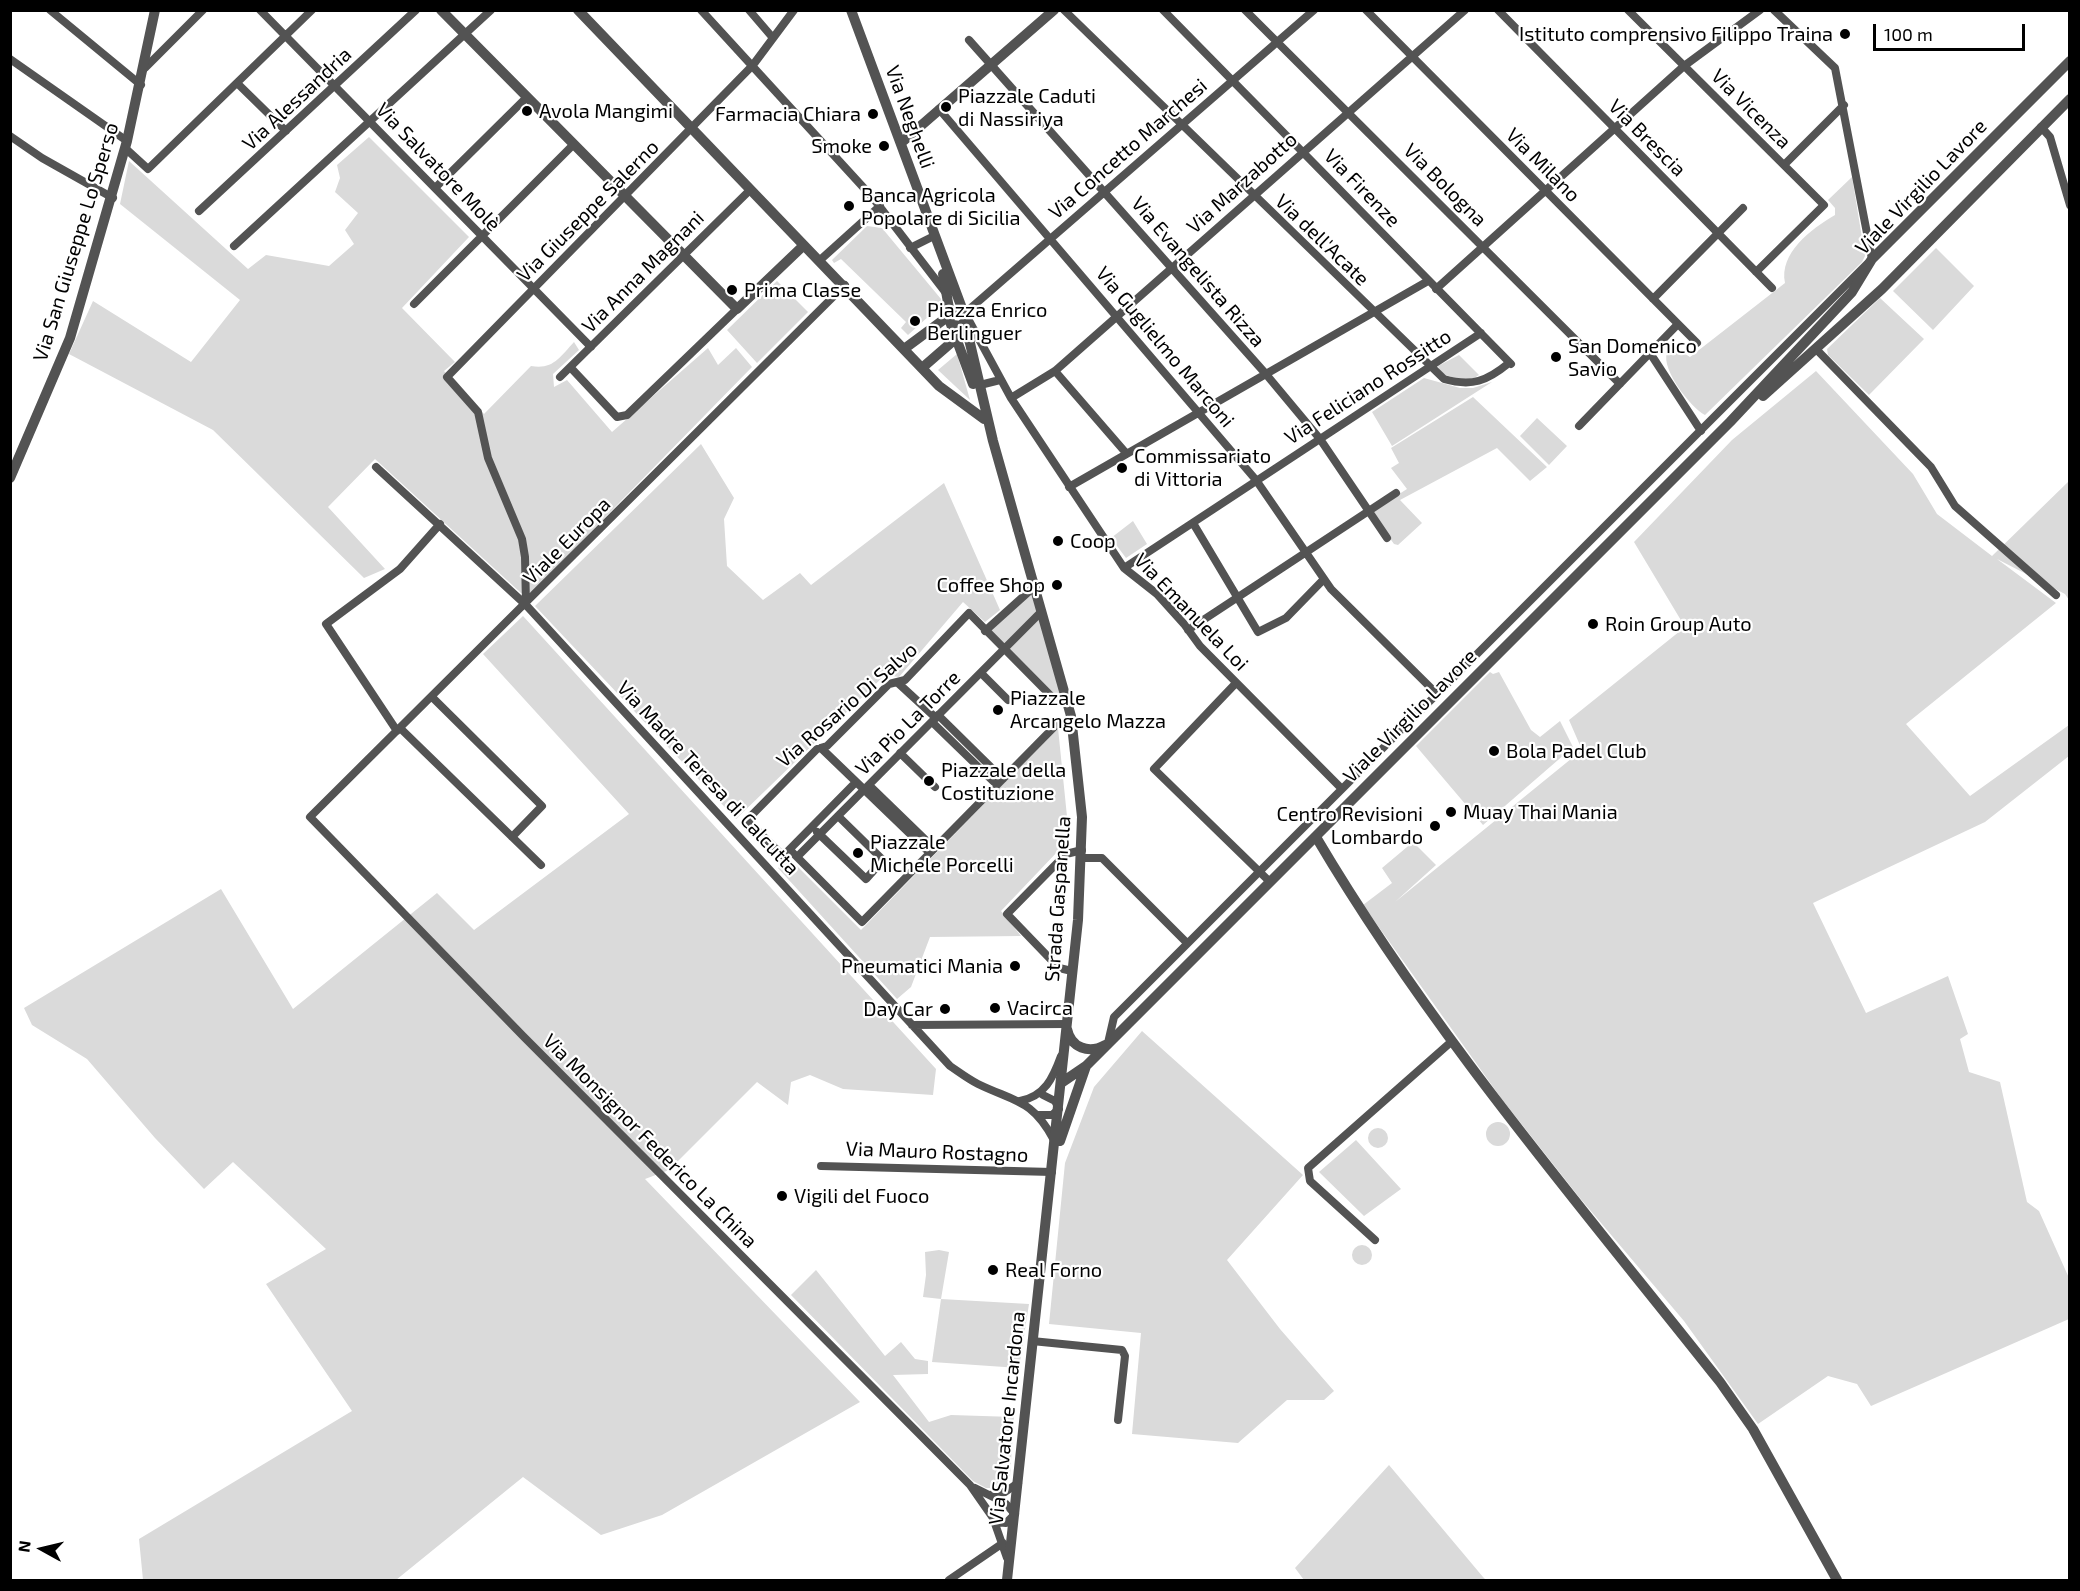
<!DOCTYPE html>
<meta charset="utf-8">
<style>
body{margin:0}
#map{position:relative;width:2080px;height:1591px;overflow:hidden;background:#fff;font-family:"Exo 2",sans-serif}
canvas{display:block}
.frame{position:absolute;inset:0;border:12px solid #000;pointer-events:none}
.north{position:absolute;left:12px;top:1519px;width:60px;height:60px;-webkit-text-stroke:4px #fff;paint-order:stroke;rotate:278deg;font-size:16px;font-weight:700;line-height:24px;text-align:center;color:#000}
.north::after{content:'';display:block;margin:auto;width:21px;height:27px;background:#000;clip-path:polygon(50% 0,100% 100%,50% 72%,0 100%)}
.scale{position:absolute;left:1873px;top:24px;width:152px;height:27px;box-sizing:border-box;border:3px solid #000;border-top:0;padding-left:8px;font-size:18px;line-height:21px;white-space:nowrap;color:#000;-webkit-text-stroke:4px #fff;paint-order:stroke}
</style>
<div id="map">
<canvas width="2080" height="1591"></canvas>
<div class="frame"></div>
<div class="north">N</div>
<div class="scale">100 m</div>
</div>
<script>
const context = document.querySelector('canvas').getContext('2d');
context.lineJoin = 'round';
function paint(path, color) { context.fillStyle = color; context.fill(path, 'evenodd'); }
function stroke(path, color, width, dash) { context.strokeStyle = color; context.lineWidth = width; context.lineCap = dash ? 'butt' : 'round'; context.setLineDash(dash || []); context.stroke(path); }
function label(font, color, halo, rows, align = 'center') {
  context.font = font + ' "Exo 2",sans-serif'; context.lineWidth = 4.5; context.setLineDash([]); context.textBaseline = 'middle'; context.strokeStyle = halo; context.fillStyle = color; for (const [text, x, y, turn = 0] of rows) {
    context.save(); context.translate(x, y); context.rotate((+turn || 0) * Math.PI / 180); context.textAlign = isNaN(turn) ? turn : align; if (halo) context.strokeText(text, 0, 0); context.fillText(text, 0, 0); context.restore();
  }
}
paint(new Path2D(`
 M369,137L469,237L402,308L455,362L444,371L484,414L531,366C553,370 560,357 574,342L579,350L553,374L554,387L567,380L612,432L708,348L718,365L736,348L752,367L532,592L521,593L375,459L328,507L385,569L364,578L213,430L69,354L93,301L191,362L240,300L120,204L129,161L248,269L266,255L329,266L354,244L345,230L358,213L335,192L340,178L337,165Z
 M1852,177L1865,256L1862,262L1705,415C1690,407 1661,369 1667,353L1682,352L1690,357L1785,283C1779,253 1811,229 1835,215V208L1828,200Z
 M867,226L882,228L941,299L940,306L908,335L901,328L906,322L841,259L834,263L832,260Z
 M1936,248L1974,286L1933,330L1893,291Z
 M777,281L808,312L757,363L727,330Z
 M1880,298L1924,339L1869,395L1828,355L1827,349Z
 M957,354L970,400L938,370Z
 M1459,355L1479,375C1467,384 1452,377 1440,373L1438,366Z
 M1816,371L1913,474L1937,514L1992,556L2069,481V600L2065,594L1997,559L2056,603L1906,724L1970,796L2069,725V756L1985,822L1813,903L1866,1013L1948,976L1968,1034L1960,1039L1969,1072L2000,1082L2027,1202L2039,1211L2069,1278V1319L1871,1406L1857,1384L1828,1376L1758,1424L1684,1321L1579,1197L1501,1098L1363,905L1392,883L1382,868L1413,842L1436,865L1395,902L1582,750L1569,720L1685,627L1634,542L1732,440Z
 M1424,378L1460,388H1473L1492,382L1392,446L1372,412Z
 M1473,397L1547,467L1530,481L1497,448L1400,500L1422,523L1398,545L1394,544L1371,512L1407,489L1391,468L1399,463L1391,448Z
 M1537,418L1567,446L1549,465L1520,436Z
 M701,444L734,498L724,519L727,566L763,600L800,573L811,585L944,483L1000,610L985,622L963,602L899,677L885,675L736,819L535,606Z
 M1133,521L1147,544L1126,558L1111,538Z
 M1033,590L1065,709L988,630Z
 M523,616L936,1069L933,1095L843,1089L810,1075L791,1082L788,1105L757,1082L669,1170L645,1179L860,1402L662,1515L601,1535L523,1477L396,1580H143L139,1539L352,1411L266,1284L326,1249L233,1162L204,1189L155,1138L87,1059L32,1025L24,1008L221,889L293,1009L437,893L474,930L629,814L483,654Z
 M1490,672L1493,674L1499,672L1531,730L1540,737L1560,721L1573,747L1483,825L1416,746Z
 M1058,728L1070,846L1059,850L1001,911L1021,936L930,937L911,987L897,999L778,868L789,858L861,930Z
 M1142,1031L1303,1175L1227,1260L1280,1329L1334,1391L1324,1400H1287L1238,1443L1132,1434L1141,1333L1049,1324L1065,1163L1094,1087Z
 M1486 1134a12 12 0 1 1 24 0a12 12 0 1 1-24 0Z
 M1368 1138a10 10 0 1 1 20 0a10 10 0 1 1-20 0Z
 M1356,1140L1401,1189L1364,1216L1319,1172Z
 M1352 1255a10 10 0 1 1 20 0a10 10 0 1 1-20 0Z
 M939,1250L949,1252L941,1299L1029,1304L1019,1368L932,1362L941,1299L923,1297L926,1275L925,1252Z
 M816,1270L885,1356L901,1342L915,1359L928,1361V1374L893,1375L929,1422L951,1415L1014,1417L1010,1476L999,1488H986L973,1481L791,1295Z
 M1389,1465L1483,1577L1486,1580H1304L1295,1568Z`), '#dadada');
stroke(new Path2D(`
 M50,10L141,85
 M260,10L591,347
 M701,10L873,198L946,293
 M749,10L773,38
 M1064,10L1444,379C1472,387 1487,381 1509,363
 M1163,10L1511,364
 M1245,10L1620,384
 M1366,10L1697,343
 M1498,10L1772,288
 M1628,10L1824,205L1756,272
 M969,40L1265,373L1320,439L1387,538
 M10,59L127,141
 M145,68L203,10
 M237,83L286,131
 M939,109L1256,480L1331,589L1437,694
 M2041,127L2050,137L2070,205
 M10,136L42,158L113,198
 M125,148L148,169L312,10
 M1784,165L1844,105
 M435,188L526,98
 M199,211L416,10
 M234,246L491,10
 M910,248L934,236
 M819,261L880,206
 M845,285L310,817L523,1036L970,1485L993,1518L1007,1558
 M1436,289L1684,66L1760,10
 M1653,299L1743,208
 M414,304L573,145
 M965,313L1314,10
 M967,317L1011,398L1124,568L1157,594L1184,624L1200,646L1341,788
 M1816,349L1931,467L1955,506L2056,595
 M1650,353L1701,431
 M571,368L617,417L627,415L737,309
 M1055,371L1126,453
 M560,377L750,190
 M980,385L1000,380
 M1011,398L1055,371L1465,10
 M1579,426L1678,324
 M376,467L526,605L950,1066C959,1072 968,1079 978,1084C1015,1102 1032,1099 1054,1140
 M1069,487L1428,281
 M1193,523L1258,632L1286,618L1324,579
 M1124,568L1481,333
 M526,605L525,557L522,539L488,458L478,412L447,377L753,65L794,10
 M1188,630L1396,493
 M985,631L1035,586
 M981,673L1008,700
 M898,683L936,718
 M1236,683L1154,769L1269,881
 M432,697L542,806L512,837
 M938,715L1003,779
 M932,722L997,785
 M400,728L541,865
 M397,731L326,624L400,569L440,524
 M821,748L930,853
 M900,753L935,787
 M856,782L783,856L747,820L817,749L827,746L889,684L905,680L969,613L1051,696
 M869,785L934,848
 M817,832L866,879L883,860L838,816
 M790,850L862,922L1059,722
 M797,857L1041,612
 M1082,858H1102L1187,943
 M1072,971L1059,968L1007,914L1066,854L1082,850
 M912,1025L1067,1024
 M1108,1043L1114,1017L1872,259L1835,68L1774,10
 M1020,1101C1045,1096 1053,1078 1061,1056
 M1038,1115H1052L1059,1109L1055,1101L1043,1095
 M821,1166L1052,1172
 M1375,1240L1310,1181L1308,1168L1451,1042
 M1032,1341L1122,1350L1125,1356L1118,1420
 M975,1488L1005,1503L1015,1514L1006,1523L995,1522
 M990,1495L1005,1492L1018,1483
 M949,1580L1003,1543`), '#535353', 8);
stroke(new Path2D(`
 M441,10L737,309L803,246
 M578,10L939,386L984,419
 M851,10L963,311
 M901,143L1054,10
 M943,274L950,314
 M965,322L993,441L1071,716L1082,817L1078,920L1007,1580
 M953,325L960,326L965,322L966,316L962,310L951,312L949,319L973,384
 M904,349L950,315
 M922,368L960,335
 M1763,396L1882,289L2070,99
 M10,478L70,338L127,141L155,10
 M1316,837C1431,1032 1580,1205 1720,1382L1753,1429L1837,1580
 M1067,1029C1071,1048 1089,1054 1105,1045
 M1061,1083L1086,1066L1730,422L1852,292L1872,259L2070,61
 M1060,1141L1086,1066`), '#535353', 10);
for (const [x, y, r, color] of [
 [1845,34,6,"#000"],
 [946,107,6,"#000"],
 [527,111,6,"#000"],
 [873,114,6,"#000"],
 [884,146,6,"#000"],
 [849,206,6,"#000"],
 [732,290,6,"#000"],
 [915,321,6,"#000"],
 [1556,357,6,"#000"],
 [1122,468,6,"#000"],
 [1058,541,6,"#000"],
 [1057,585,6,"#000"],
 [1593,624,6,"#000"],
 [998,710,6,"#000"],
 [1494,751,6,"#000"],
 [929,781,6,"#000"],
 [1451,812,6,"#000"],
 [1435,826,6,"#000"],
 [858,853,6,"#000"],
 [1015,966,6,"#000"],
 [995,1008,6,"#000"],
 [945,1009,6,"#000"],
 [782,1196,6,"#000"],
 [993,1270,6,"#000"]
]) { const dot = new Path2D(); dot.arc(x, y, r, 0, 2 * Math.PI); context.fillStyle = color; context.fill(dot); stroke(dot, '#fff', 2); }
label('20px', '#000', '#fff', [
 ["Istituto comprensivo Filippo Traina",1833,34,"right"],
 ["Piazzale Caduti",958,96],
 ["di Nassiriya",958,119],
 ["Avola Mangimi",539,111],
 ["Farmacia Chiara",861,114,"right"],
 ["Smoke",872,146,"right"],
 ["Banca Agricola",861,195],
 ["Popolare di Sicilia",861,218],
 ["Prima Classe",744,290],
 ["Piazza Enrico",927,310],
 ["Berlinguer",927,333],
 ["San Domenico",1568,346],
 ["Savio",1568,369],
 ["Commissariato",1134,456],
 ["di Vittoria",1134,479],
 ["Coop",1070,541],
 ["Coffee Shop",1045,585,"right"],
 ["Roin Group Auto",1605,624],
 ["Piazzale",1010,698],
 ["Arcangelo Mazza",1010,721],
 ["Bola Padel Club",1506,751],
 ["Piazzale della",941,770],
 ["Costituzione",941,793],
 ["Muay Thai Mania",1463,812],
 ["Centro Revisioni",1423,814,"right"],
 ["Lombardo",1423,837,"right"],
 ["Piazzale",870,842],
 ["Michele Porcelli",870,865],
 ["Pneumatici Mania",1003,966,"right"],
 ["Vacirca",1007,1008],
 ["Day Car",933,1009,"right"],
 ["Vigili del Fuoco",794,1196],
 ["Real Forno",1005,1270]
], 'left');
label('20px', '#000', '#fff', [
 ["Via Alessandria",297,99,-43],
 ["Via Vicenza",1751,109,45],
 ["Via Neghelli",910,117,70],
 ["Via Brescia",1647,138,45],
 ["Via Concetto Marchesi",1128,149,-41],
 ["Via Milano",1543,165,45],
 ["Via Salvatore Molè",438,167,46],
 ["Via Marzabotto",1242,183,-42],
 ["Via Bologna",1445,185,45],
 ["Viale Virgilio Lavore",1921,187,-46],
 ["Via Firenze",1362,188,46],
 ["Via Giuseppe Salerno",588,211,-45],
 ["Via dell'Acate",1322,240,44],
 ["Via San Giuseppe Lo Sperso",76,242,-73],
 ["Via Anna Magnani",643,272,-45],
 ["Via Evangelista Rizza",1198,272,49],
 ["Via Guglielmo Marconi",1165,347,50],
 ["Via Feliciano Rossitto",1368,387,-33],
 ["Viale Europa",567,541,-45],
 ["Via Emanuela Loi",1191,612,46],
 ["Via Rosario Di Salvo",847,705,-41],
 ["Viale Virgilio Lavore",1410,716,-45],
 ["Via Pio La Torre",908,723,-45],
 ["Via Madre Teresa di Calcutta",708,778,47],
 ["Strada Gaspanella",1058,899,-86],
 ["Via Monsignor Federico La China",650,1141,45],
 ["Via Mauro Rostagno",937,1152,2],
 ["Via Salvatore Incardona",1007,1418,-84]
]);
</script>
